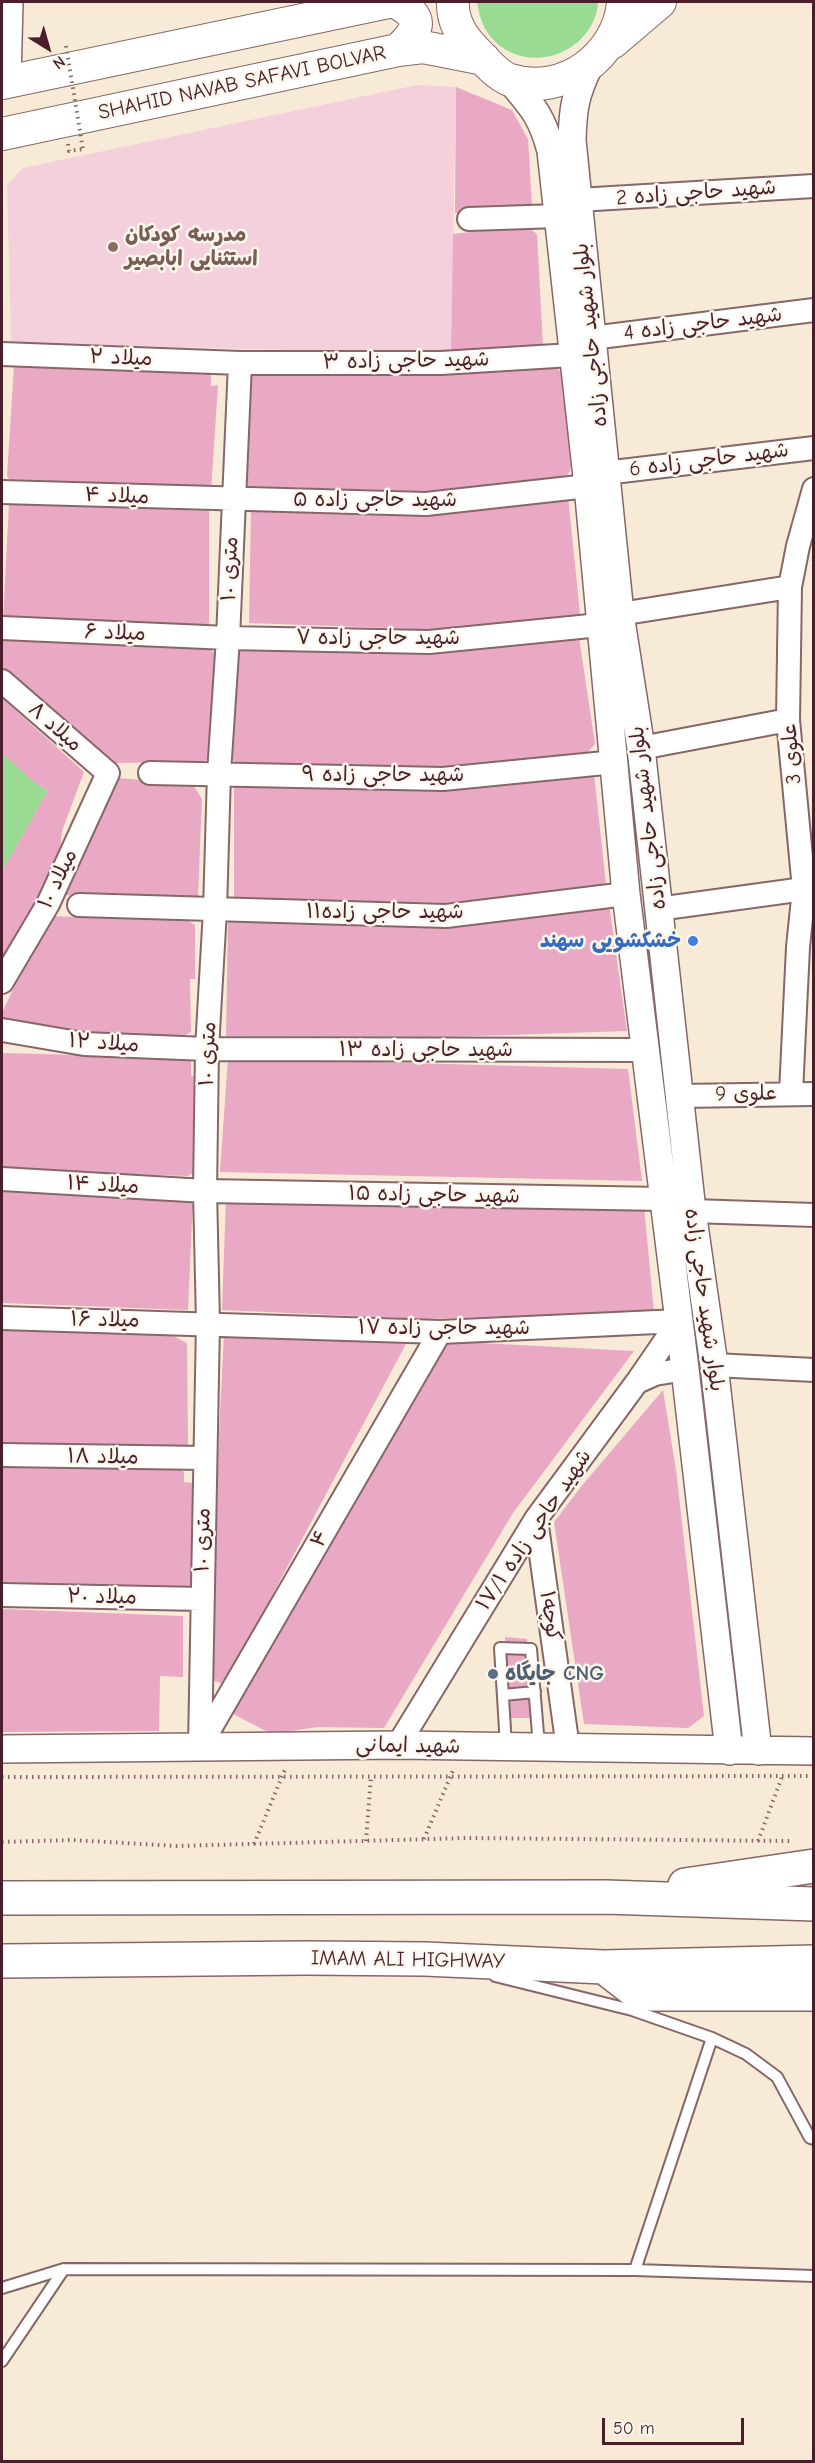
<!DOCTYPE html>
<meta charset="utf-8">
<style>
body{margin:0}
#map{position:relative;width:815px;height:2463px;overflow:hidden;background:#f7ebd7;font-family:"Comic Neue",sans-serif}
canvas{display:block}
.frame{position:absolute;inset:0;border:3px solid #4a1f2b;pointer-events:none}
.north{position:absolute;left:18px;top:18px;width:60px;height:60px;-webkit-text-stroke:4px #fbf7ec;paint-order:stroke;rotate:143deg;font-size:16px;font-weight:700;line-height:24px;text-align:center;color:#4a1f2b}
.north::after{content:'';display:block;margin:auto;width:21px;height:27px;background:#4a1f2b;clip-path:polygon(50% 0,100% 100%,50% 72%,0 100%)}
.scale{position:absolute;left:602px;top:2418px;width:142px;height:27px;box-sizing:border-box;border:3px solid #4a1f2b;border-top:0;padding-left:8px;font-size:18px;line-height:21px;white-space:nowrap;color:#4a1f2b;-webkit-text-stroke:4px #fbf7ec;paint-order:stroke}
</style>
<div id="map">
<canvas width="815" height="2463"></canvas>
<div class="frame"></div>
<div class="north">N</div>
<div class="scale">50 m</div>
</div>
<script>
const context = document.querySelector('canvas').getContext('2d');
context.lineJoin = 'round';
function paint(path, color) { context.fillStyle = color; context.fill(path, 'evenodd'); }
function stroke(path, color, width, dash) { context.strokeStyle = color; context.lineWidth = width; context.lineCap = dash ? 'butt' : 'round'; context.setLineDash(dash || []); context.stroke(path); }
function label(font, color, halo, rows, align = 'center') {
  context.font = font + ' "Comic Neue","Playpen Sans Arabic",sans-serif'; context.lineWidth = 5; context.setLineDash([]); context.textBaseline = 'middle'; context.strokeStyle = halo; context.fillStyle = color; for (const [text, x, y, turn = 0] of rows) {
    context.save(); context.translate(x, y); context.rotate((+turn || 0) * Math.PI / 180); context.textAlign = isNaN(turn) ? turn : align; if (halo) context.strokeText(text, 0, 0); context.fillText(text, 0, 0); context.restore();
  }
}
paint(new Path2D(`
 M417,85L456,87L451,354L11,343L7,185L23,168Z`), '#f4cfdc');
paint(new Path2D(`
 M477,2H598C598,12 593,24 587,32C564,63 516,68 490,36C482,26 479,14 477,2Z
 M2,753L35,783L48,790L2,872Z`), '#99db92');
paint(new Path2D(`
 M456,87L512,110L528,139L532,205L526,210L455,213Z
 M526,226L537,234L543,346L451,354L453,234Z
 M552,363L563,374L571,463L570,471L563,481L451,492L241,486L245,371Z
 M14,366L211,372V386L218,385L211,491L14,485L7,476Z
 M568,496L580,614L443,630L249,623L251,507L441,514Z
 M9,503L209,511V628L3,621Z
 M579,637L595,744L587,753L443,769L235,762L229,757L232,646Z
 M2,640L201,644L215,653L211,758L203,762L107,763L2,668Z
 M2,698L84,772L62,831L59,862L33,908L2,982V872L48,790L35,783L2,753Z
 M594,774L606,884L447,903L234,898V782Z
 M115,778L192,783L202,799L198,896L191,900L59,895Z
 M609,904L627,1031L447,1037L226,1036L228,916Z
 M47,916L187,920L195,925V979H190L191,1032L182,1037L2,1032V1013Z
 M2,1053L191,1058V1076L199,1077L196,1171L188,1176L2,1170Z
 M228,1058L628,1069L642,1181L220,1172Z
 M2,1190L193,1197L188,1310L2,1303Z
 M226,1198L644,1207L654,1312L424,1319L222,1310Z
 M2,1327L164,1331L187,1343L188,1445L181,1451L2,1444Z
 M224,1333L407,1342L225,1684L207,1679Z
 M442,1341L634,1351L513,1513L384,1728L317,1727L272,1734L229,1712Z
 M663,1390L676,1470L704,1716L688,1728L584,1724L554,1522L580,1488Z
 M2,1464L180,1468L184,1473V1482L194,1483L193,1586L187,1590L2,1584Z
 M2,1609L183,1616V1677L160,1676L159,1731L2,1732Z
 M505,1637L527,1639L531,1718H511Z`), '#e9a8c4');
const service = new Path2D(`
 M501,1674L533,1672
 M503,1695L535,1692
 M506,1746L500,1648L531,1649L539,1746
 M495,1976L632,2010L712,2038L746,2054L777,2077L810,2138L814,2139
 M635,2270L712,2038
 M2,2288L64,2269L635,2270L814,2276
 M2,2361L64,2269`);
const minor = new Path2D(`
 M578,200L814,186
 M469,219L558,216
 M592,338L814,310
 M2,354L240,363H441L572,355
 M605,473L814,448
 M2,492L426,504L588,486
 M620,614L790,587
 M2,628L228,638L429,642L600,625
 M2,681L108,773L48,904L2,982
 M641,748L788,720
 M150,773L443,779L615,762
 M79,905L446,916L626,894
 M658,909L804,889
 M2,1030L84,1044L207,1049L645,1050
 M791,1093L798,947L804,889L788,720L790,587L798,546L814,489
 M679,1096L814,1094
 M2,1179L205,1191L663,1199
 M692,1211L814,1215
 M2,1318L440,1332L679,1321
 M714,1365L814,1370
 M637,1382L655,1374L685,1369
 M2,1455L204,1458
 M536,1519L568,1748
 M2,1595L202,1599
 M398,1745L536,1519L637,1382L679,1321
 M200,1746L208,1323L205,1191L207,1049L215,910L219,773L228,638L240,363
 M200,1746L440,1332`);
const tertiary = new Path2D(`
 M589,66C575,95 573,108 572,140L620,614L641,748L692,1211L714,1365L758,1751
 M509,79C532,106 542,116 551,151L588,486L626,894L685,1369L729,1751
 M7,82L9,2
 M2,1749L398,1745L814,1751`);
const secondary = new Path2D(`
 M395,2C425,17 420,29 398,50
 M453,2C452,21 462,37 475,50C484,60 498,76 510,80C564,97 619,55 623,2
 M613,42L660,2
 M2,83L388,2
 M2,134L398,50L423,47L484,59`);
const trunk = new Path2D(`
 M685,1885L814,1866
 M2,1898L606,1897L814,1904
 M2,1961L306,1958L425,1959L604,1967L814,1962
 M604,1967L639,1994H814`);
stroke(service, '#876667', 14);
stroke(minor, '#876667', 26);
stroke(tertiary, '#876667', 30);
stroke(secondary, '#876667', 34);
stroke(trunk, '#876667', 36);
stroke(new Path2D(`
 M68,144L69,151L83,149
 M2,1777L814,1776
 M424,1839L454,1768
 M366,1841L371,1776
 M758,1841L783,1774
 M2,1842L72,1840L177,1846L468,1838L792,1841
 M254,1844L286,1767`), '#876667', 4, [1.5, 4.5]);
stroke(service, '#fff', 10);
stroke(minor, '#fff', 22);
stroke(tertiary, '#fff', 27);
stroke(secondary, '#fff', 32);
stroke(trunk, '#fff', 33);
stroke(new Path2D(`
 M66,46L83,149`), '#876667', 4, [1.5, 4.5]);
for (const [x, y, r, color] of [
 [113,247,6,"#8d6e63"],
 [693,941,6,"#3f7fe0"],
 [493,1674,6,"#5c6f8a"]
]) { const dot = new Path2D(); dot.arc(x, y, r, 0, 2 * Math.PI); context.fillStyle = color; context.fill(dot); stroke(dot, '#fbf7ec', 2); }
label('21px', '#4a1f2b', '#fbf7ec', [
 ["SHAHID NAVAB SAFAVI BOLVAR",242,83,-12],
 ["شهید حاجی زاده 2",696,193,-4],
 ["شهید حاجی زاده 4",703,324,-7],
 ["بلوار شهید حاجی زاده",591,335,-96],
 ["میلاد ۲",121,358,2],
 ["شهید حاجی زاده ۳",406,361,-1],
 ["شهید حاجی زاده 6",709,460,-7],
 ["میلاد ۴",117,496,2],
 ["شهید حاجی زاده ۵",375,500],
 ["۱۰ متری",230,569,-88],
 ["میلاد ۶",115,633,2],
 ["شهید حاجی زاده ۷",378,638],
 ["میلاد ۸",55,727,41],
 ["علوی 3",792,754,-95],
 ["شهید حاجی زاده ۹",383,775],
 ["بلوار شهید حاجی زاده",648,818,-97],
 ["میلاد ۱۰",58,879,-64],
 ["شهید حاجی زاده۱۱",385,912],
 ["میلاد ۱۲",104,1043,4],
 ["شهید حاجی زاده ۱۳",426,1050],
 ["۱۰ متری",208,1054,-88],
 ["علوی 9",746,1094,-1],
 ["میلاد ۱۴",103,1185,3],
 ["شهید حاجی زاده ۱۵",434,1195,1],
 ["بلوار شهید حاجی زاده",704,1300,82],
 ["میلاد ۱۶",105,1320,1],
 ["شهید حاجی زاده ۱۷",444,1328],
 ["میلاد ۱۸",103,1457,1],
 ["شهید حاجی زاده ۱۷/۱",534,1530,-56],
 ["۴",320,1539,-60],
 ["۱۰ متری",203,1540,-89],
 ["میلاد ۲۰",102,1597,1],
 ["کوچه۱",550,1616,82],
 ["شهید ایمانی",408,1746,1],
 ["IMAM ALI HIGHWAY",408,1960,1]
]);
label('bold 21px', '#785e54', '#fbf7ec', [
 ["مدرسه کودکان",125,235],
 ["استثنایی ابابصیر",125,259]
], 'left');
label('bold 21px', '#366cbe', '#fbf7ec', [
 ["خشکشویی سهند",681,941]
], 'right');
label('bold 21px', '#4e5e75', '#fbf7ec', [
 ["جایگاه CNG",505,1674]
], 'left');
</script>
